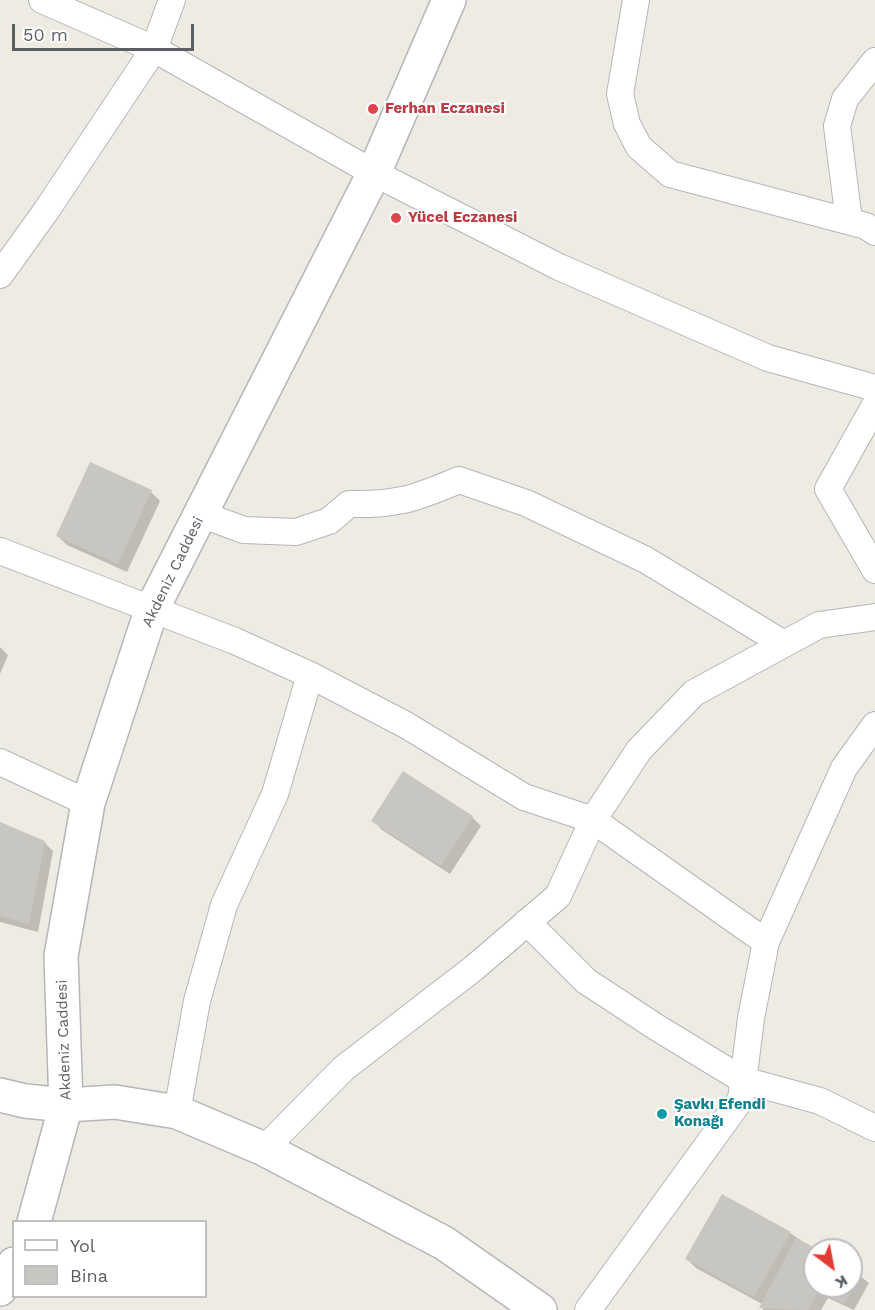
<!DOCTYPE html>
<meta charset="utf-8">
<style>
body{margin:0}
#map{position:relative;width:875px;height:1310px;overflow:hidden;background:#eeebe3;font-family:"Work Sans",sans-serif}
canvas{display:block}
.legend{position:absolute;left:12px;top:1220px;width:195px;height:78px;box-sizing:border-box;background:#fff;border:2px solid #bdbfc1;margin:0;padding:8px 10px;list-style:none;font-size:18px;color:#5b5f64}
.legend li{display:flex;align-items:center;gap:12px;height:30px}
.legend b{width:30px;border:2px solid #bdbfc1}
.north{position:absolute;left:803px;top:1238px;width:60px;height:60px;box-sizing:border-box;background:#fff;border:2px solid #bdbfc1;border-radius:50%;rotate:148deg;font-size:16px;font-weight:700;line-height:24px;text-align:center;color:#5b5f64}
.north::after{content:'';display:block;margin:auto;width:21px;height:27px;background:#e33a34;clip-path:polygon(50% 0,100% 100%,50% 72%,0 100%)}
.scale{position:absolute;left:12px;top:24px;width:182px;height:27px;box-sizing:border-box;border:3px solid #5b5f64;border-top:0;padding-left:8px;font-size:18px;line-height:21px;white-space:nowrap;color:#5b5f64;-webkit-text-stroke:4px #fff;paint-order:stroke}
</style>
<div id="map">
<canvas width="875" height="1310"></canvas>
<ul class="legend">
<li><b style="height:8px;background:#fff"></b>Yol</li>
<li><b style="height:16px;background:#c8c6c1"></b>Bina</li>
</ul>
<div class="north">K</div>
<div class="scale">50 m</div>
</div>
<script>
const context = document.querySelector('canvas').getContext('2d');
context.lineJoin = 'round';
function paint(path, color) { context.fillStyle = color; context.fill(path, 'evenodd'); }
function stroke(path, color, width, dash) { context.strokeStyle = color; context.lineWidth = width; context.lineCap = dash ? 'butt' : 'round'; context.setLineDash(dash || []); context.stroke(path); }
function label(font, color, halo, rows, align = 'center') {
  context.font = font + ' "Work Sans",sans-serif'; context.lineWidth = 4.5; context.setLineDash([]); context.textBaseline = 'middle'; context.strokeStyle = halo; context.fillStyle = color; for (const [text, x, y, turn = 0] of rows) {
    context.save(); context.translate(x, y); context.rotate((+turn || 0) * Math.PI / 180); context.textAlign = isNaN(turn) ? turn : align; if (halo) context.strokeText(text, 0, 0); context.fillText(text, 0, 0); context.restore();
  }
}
paint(new Path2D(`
 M151,492L160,501L127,572L67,545L58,536Z
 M0,647L8,655L0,674Z
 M472,817L481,826L450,874L382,830L373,821Z
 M0,824L44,842L53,851L38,932L0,922Z
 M790,1233L815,1250V1286H851V1269L869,1283L854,1310L828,1298L821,1310H763L762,1304L696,1268L687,1259Z`), '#0003');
paint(new Path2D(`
 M90,462L152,490L118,564L56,536Z
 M403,771L473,816L441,866L371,821Z
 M0,822L45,841L29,924L0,916Z
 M722,1194L791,1232L754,1297L685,1259Z
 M796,1238L819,1250H815V1286H851V1267L861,1273L844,1304L819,1290L808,1310L759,1308Z`), '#c8c6c1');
const minor = new Path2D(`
 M42,0L154,49L374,173L559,267L768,358L875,388
 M636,0L620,94L627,124L639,147L670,174L866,226L875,232
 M849,221L837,126L845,99L875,61
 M0,275L46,211L154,49L172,0
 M875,405L828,489L875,570
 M200,514L244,530L296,532L329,521L349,504C397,505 414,499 459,480L526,503L646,560L784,644
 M0,551L235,641L310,675L406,725L524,797L593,820L766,942
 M0,762L88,803
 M527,922L586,981L656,1027L743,1080L820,1101L875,1128
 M177,1112L197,1001L224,905L275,794L310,675
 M264,1149L344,1068L474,968L558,896L593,820L639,750L694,693L819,625L875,617
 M588,1310L741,1099L751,1018L766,942L844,768L875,725`);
const tertiary = new Path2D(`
 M0,1095L25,1101L66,1105L115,1102L177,1112L264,1149L444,1243L540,1310
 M34,1222L66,1105L61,956L88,803L151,611L374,173L449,0
 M0,1289L14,1264`);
stroke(minor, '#b4b6ba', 28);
stroke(tertiary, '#b4b6ba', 36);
stroke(minor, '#fff', 26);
stroke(tertiary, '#fff', 33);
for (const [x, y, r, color] of [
 [373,109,6,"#e0444e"],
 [396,218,6,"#e0444e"],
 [662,1114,6,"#0f9aa8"]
]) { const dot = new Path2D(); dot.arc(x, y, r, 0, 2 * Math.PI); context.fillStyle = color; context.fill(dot); stroke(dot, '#fff', 2); }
label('bold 15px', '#be3a42', '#fff', [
 ["Ferhan Eczanesi",385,109],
 ["Yücel Eczanesi",408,218]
], 'left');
label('15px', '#5b5f64', '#fff', [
 ["Akdeniz Caddesi",173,572,-64],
 ["Akdeniz Caddesi",64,1040,-92]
]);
label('bold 15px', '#0d838f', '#fff', [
 ["Şavkı Efendi",674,1105],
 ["Konağı",674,1122]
], 'left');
</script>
